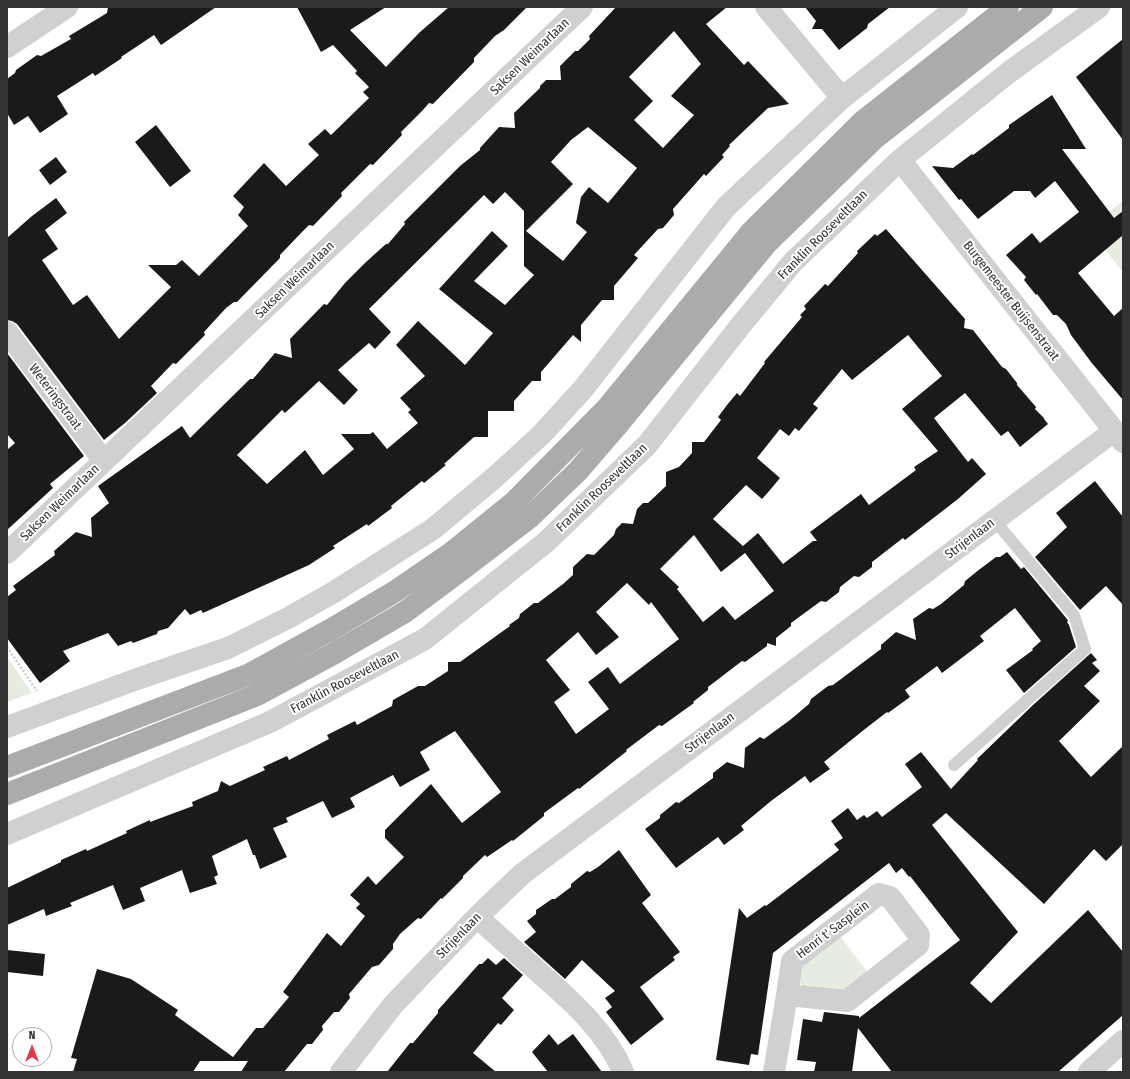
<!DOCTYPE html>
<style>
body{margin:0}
#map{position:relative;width:1130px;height:1079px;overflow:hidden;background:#fff;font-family:"Fira Sans Condensed",sans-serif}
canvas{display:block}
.frame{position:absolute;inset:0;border:8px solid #333;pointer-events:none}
.north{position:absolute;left:12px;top:1027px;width:40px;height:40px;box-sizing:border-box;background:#fff;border:1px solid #adadad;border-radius:50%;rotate:0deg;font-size:11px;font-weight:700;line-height:16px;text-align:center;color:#333}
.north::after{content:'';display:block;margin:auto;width:14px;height:18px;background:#e63946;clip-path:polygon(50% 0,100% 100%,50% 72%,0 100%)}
</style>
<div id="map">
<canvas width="1130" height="1079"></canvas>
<div class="frame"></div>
<div class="north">N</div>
</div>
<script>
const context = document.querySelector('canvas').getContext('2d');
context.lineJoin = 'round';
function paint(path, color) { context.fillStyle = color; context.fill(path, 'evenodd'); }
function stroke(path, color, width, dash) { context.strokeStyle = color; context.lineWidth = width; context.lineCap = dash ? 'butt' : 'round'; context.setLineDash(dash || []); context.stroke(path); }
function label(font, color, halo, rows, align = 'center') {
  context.font = font + ' "Fira Sans Condensed",sans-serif'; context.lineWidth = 4; context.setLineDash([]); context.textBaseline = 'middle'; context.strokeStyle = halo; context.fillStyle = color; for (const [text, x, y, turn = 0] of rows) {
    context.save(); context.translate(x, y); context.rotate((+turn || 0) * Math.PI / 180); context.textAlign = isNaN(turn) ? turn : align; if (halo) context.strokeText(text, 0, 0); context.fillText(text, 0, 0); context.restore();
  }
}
paint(new Path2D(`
 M1123,201V272L1088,228Z
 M7,657L32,693L7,702Z
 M839,935L869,974C860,980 852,988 842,991C837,993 831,991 826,991C811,989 796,990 798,970Z`), '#e6ecdf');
paint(new Path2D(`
 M108,7H216L161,45L154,35L121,57L122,58L95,76L93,73L57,96L68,114L40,133L28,116L14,125L7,113V79L15,73L16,70L37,55L41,56L71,39L69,36L107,13Z
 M297,7H386L350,30L386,67L420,32L449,7H527L504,30L495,36L474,58V62L433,104L429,103L423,110L401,132L402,135L373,165L370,164L341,193L342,196L313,226L309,225L302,232L280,255V258L237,302H234L226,308L204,332L205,335L176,364L173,363L151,386L157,393L125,423L104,440L17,324L12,321L7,320V238L32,216L56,198L67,213L45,230L58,249L42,260L73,305L87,295L119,339L171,287L148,265H176L182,260L199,276L248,226L238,215L244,207L233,196L264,163L286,186L319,155L308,144L325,129L331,135L369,98L363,92L369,87L355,73L357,71L333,45L321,52Z
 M616,7H727L706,24L744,65L748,61L789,104L768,108L729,145L730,146L722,155L724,157L706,176L704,174L673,209L674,215L663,228L658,229L634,255L638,258L614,286V300H602L581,325V342L573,335L541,372V381H532L514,401V411H488V437H474L444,464L446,465L424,483L422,481L391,506L392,508L368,526L367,524L333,546L335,548L309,565L203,613L201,610L190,615L185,609L168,628L158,631L157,634L133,643L131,641L118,646L108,633L63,651L70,661L40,683L7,638V597L16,590L13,586L55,555L54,551L76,532L92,537L91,518L109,503L98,486L182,426L190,438L250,379H253L275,353L292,358L290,339L324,304L327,305L345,283L366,262L386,244H388L405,224L404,222L460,166L480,150V148L499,127L515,128L514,113L540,88V86L546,80H561L560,66L575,51H578L590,39L589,36ZM674,31L701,64L671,96L694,115L663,148L634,120L653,101L629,77ZM588,127L637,168L608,203L589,187L581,197L576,223L587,232L563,261L526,231L573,184L551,162L571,140ZM505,192L524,211V266L534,275L505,305L474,281L508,246L492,231L439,289L493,333L465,365L418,321L396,345L425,376L400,398L411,410L408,412L418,423L387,449L373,432L370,434H341L354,449L323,475L305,450L267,484L237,455L282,410L285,413L319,381L344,405L358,390L338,370L369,343L375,349L391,332L369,309L484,195L493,204Z
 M805,7H890L868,24L867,28L839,50L822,29H812L816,21Z
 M1123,39V140L1076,77Z
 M1052,95L1086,149H1062L1114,218L1123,211V235L1078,273L1114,316L1123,308V400L1091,362L1071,335L1066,324L1057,315H1053L1037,294L1036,295L1024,280L1026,277L1006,255L1032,233L1040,243L1079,212L1055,181L1035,198L1030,191H1014L978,219L961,199L959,200L932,166L953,168L972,154L973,155L1009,128V125Z
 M156,125L191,171L170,187L135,142Z
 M56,157L67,172L50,185L39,170Z
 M886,229L965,319L964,328L973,330L1002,367L1006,369L1017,383V385L1036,407L1035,409L1044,418V419L1048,424L1020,447L1008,431L1001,436L965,393L934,418L968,462L972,458L986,474L958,499L905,540L903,538L872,562V567L859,577L854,576L840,587L839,592L826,602L821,601L791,623V626L776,638V646L767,643V646L745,662L742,661L708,687V690L693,702L694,703L662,726L659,725L626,750L627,751L579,789L578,788L544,813V816L513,841L512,840L487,857L485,855L463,876V878L442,899L441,898L421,919L418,918L400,934L393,944V949L379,965L372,967L366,974L349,994L350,998L339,1012H334L322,1026L323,1030L312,1044H307L284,1072H241L248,1061H200L193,1072H73L77,1059L71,1058L97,969L131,979L178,1010L175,1015L233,1057L256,1028H263L289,997L283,992L327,933L341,946L365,916L356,908L360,904L350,895L368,876L376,885L404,857L385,838V830L431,784L462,823L501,792L455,731L420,752L430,770L400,787L393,775L350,798L355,807L332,818L323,801L286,818L288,822L273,828L287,857L260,869L255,855H253L247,839L212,856L218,875L214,877L217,884L190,893L182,870L140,888L145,901L123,910L113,885L70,903L72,906L46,916L44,909L7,925V888L61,862V860L86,849L87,851L127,833L126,831L150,820V822L193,806L192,802L218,791L221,781L230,786L265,770L263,767L287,756L289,760L329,739L327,735L355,721L357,725L377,714L392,706L393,700L418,686H425L448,671V662H460L510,626L509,625L519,618L520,614L534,603H538L563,584L573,575V567L587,554L594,555L614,535L616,529L622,523L633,524L637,509L643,503H648L666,486V472L679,467L692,453V442H704L721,420L718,417L727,405L737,393L740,396L765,363L764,362L802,317L800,315L806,309L804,306L825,284L828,286L858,253L857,251L875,234L877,236ZM908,335L942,376L902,409L938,451L914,467L916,470L869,505L861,494L810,532L817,541H813L783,564L758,533L743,546L713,519L746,485L762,499L770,490L780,478L757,458L780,429L789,436L795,428L799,431L818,408L813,404L842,369L852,380ZM694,535L721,572L745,553L774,591L735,620L723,606L703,622L677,589L679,587L660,569ZM627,583L649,605L651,602L679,639L620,684L608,667L588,682L609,709L576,734L554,702L570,690L546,660L578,632L596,655L619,637L596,612Z
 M7,353L84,456L50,484L53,488L7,530V450L15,443L7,434Z
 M1095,481L1123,517V605L1106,586L1080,610L1035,557L1067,527L1056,513Z
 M1007,552L1021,569L1024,567L1067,619L1068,621L1067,622L1069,625L1076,647L1024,693L1006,670L1033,650L1032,649L1041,641L1015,608L980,636L984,641L942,673L937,666L905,690L910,697L888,713L887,712L865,729L824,762L830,769L810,783L805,776L771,801L741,826L744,830L724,845L718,837L676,868L645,829L660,818V815L676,802L679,803L713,778V773L727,762L744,768L745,748L760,737L764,739L790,720L809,704L811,699L828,686L833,685L881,649V645L896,632L916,640L913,619L929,608L933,609L941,604L964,585L965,581L980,569L996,557H1000Z
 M1091,653L1097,660L1092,663L1100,671L1084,686L1100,701L1059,741L1091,777L1123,746V844L1106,861L1094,849L1044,904L946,813L932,825L1018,932L970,983L991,1003L1088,910L1123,952V1015L1058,1072H892L858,1028L852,1072H814L816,1062L797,1060L803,1019L822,1022L824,1012L859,1016V1018L960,940L910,876L909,877L902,868L896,873L889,863L773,953L758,1055L751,1054L749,1065L716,1060L739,908L747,918L765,905L766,906L839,850L834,844L843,838L831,821L848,808L857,820L864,815L867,818L877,811L882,817L922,787L905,764L921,752L951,789L978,760L977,759L1033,705Z
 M619,850L651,895L642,903L680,952L673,957L675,960L640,987L664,1019L631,1045L606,1012L612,1007L605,998L615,991L582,960L565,979L524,942L536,932L527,921L536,914V910L552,899H555L571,887V884L587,871L590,872L598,867Z
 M7,950L45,954L43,976L7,972Z
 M488,958L496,965L504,958L523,975L502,998L514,1010L501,1025L498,1023L473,1053L496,1072H387L410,1043H413L438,1013V1010L479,964H482Z
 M549,1034L558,1045L573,1034L602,1072H548L532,1052Z`), '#1a1a1a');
stroke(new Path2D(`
 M7,647L37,691`), '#cdcdcd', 2.5, [2, 2]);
stroke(new Path2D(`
 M954,765L1085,649L1074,615L995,521`), '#d0d0d0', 12);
stroke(new Path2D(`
 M766,7L842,98
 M7,47L67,7
 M900,160L1123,442
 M7,332L104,461
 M7,553L582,7
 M7,727L137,679L228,648L288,618L334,592L433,529L494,478L541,435L583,389L726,207L842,98L957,7
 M7,834L270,722L425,639L546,542L647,445L741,325L793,262L900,160L1008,73L1099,7
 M879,894L890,897L919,935L918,945L847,1001L787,995L792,961Z
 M477,917C499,937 521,956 543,976C573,1002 608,1034 623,1072
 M341,1072L393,1005L477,917L522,874L1114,431
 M774,1072L787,995
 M1089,1072L1123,1041`), '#d0d0d0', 22);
stroke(new Path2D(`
 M7,767L250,674L330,630L394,592L451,553L514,502L607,408L752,231L862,122L1008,7
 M7,794L257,695L333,654L405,612L464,568L529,518L578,471L621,421L767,243L875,138L1042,7`), '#ababab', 22);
label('13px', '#333', '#fff', [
 ["Saksen Weimarlaan",530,57,-44],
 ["Franklin Rooseveltlaan",823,235,-45],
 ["Saksen Weimarlaan",295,280,-44],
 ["Burgemeester Buijsenstraat",1011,301,52],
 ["Weteringstraat",55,397,53],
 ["Franklin Rooseveltlaan",602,488,-44],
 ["Saksen Weimarlaan",60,503,-44],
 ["Strijenlaan",970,539,-37],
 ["Franklin Rooseveltlaan",345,682,-28],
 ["Strijenlaan",710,733,-37],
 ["Henri t' Sasplein",833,930,-37],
 ["Strijenlaan",459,936,-46]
]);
</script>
